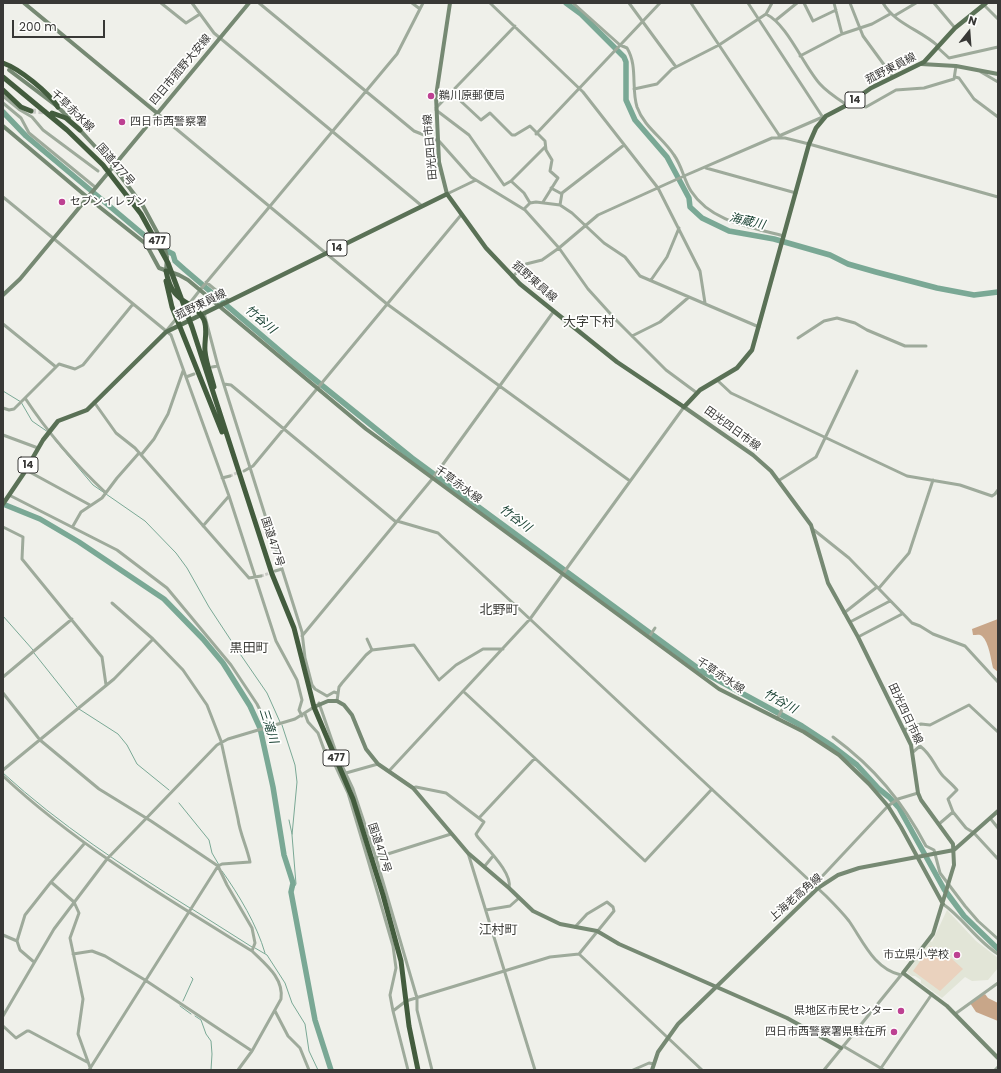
<!DOCTYPE html>
<meta charset="utf-8">
<style>
body{margin:0}
#map{position:relative;width:1001px;height:1073px;overflow:hidden;background:#eff0ea;font-family:Poppins,sans-serif}
canvas{display:block}
.frame{position:absolute;inset:0;border:4px solid #383836;pointer-events:none}
.north{position:absolute;left:949px;top:12px;width:40px;height:40px;-webkit-text-stroke:3px #fffffe;paint-order:stroke;rotate:17deg;font-size:11px;font-weight:700;line-height:16px;text-align:center;color:#383836}
.north::after{content:'';display:block;margin:auto;width:14px;height:18px;background:#383836;clip-path:polygon(50% 0,100% 100%,50% 72%,0 100%)}
.scale{position:absolute;left:12px;top:20px;width:93px;height:18px;box-sizing:border-box;border:2px solid #383836;border-top:0;padding-left:5px;font-size:12px;line-height:14px;white-space:nowrap;color:#383836;-webkit-text-stroke:3px #fffffe;paint-order:stroke}
</style>
<div id="map">
<canvas width="1001" height="1073"></canvas>
<div class="frame"></div>
<div class="north">N</div>
<div class="scale">200 m</div>
</div>
<script>
const context = document.querySelector('canvas').getContext('2d');
context.lineJoin = 'round';
function paint(path, color) { context.fillStyle = color; context.fill(path, 'evenodd'); }
function stroke(path, color, width, dash) { context.strokeStyle = color; context.lineWidth = width; context.lineCap = dash ? 'butt' : 'round'; context.setLineDash(dash || []); context.stroke(path); }
function label(font, color, halo, rows, align = 'center') {
  context.font = font + ' Poppins,"Noto Sans JP",sans-serif'; context.lineWidth = 3.5; context.setLineDash([]); context.textBaseline = 'middle'; context.strokeStyle = halo; context.fillStyle = color; for (const [text, x, y, turn = 0] of rows) {
    context.save(); context.translate(x, y); context.rotate((+turn || 0) * Math.PI / 180); context.textAlign = isNaN(turn) ? turn : align; if (halo) context.strokeText(text, 0, 0); context.fillText(text, 0, 0); context.restore();
  }
}
paint(new Path2D(`
 M947,910L976,941L998,958V968L988,980L972,981L965,977L942,998L921,983V980L915,976H912L907,972L930,941L932,942Z`), '#e2e5d7');
paint(new Path2D(`
 M931,946L938,951L940,948L963,969L940,991L913,971Z`), '#ead2be');
paint(new Path2D(`
 M998,619V672L993,668C991,660 989,642 982,636C980,634 976,635 973,635L972,629Z
 M985,994L988,998L998,1003V1021L976,1012L970,1003Z`), '#c8a689');
stroke(new Path2D(`
 M3,391L21,402L32,421L48,432
 M54,439L93,485L145,521L176,553L187,568L209,607L236,648L267,693L280,722
 M3,616L33,650
 M34,653L77,707
 M79,709L118,734L127,745L137,764L169,790
 M282,725L295,765L297,782L292,835L296,884L291,892
 M3,773C60,825 124,867 190,908
 M179,803L209,840L212,853L219,865
 M289,820L292,834
 M222,871C239,895 257,925 265,953
 M192,909L252,947
 M255,948L267,955L285,983L292,1003L305,1024L309,1051L318,1070
 M183,1001L193,979L191,977
 M180,1006L191,1014
 M195,1016L201,1020L206,1034L211,1041L212,1054L211,1070`), '#7aa895', 1);
stroke(new Path2D(`
 M566,3L581,14L624,57L626,62V100L635,120L667,157L689,198L690,207L702,218L729,231L774,239L830,255L848,264L876,272L937,288L974,295L998,292
 M3,112L26,136L157,246L173,254L175,261L184,269L293,362L412,458L703,672L802,726L831,745L857,765L879,789L889,797L899,808L944,889L964,916L998,949
 M3,504L40,519L79,542L164,599L203,639L223,663L250,706L260,728L273,787L284,855L293,883L291,892L315,1020L331,1070`), '#7aa895', 5.5);
stroke(new Path2D(`
 M230,476L239,472
 M261,576L273,572`), '#cacbc6', 3, [3, 1.5]);
stroke(new Path2D(`
 M31,111L47,112`), '#cacbc6', 5, [5, 2.5]);
stroke(new Path2D(`
 M161,3L186,23L200,14
 M192,3L214,33L422,206
 M259,3L414,131L439,141L471,177L525,210L559,248L588,289L617,321L666,370L697,393
 M412,3L420,9
 M490,3L583,92L658,188L700,271L705,303
 M573,3L620,45L627,48C638,66 631,88 637,107C644,127 663,138 674,155C682,166 684,180 691,191C711,222 751,227 784,236
 M629,3L676,67
 M691,3L779,135
 M748,3L822,116
 M804,3L813,21L836,10
 M834,3L842,34
 M850,3L863,36L893,77
 M883,3C895,24 921,30 938,46
 M934,3L955,28
 M984,5L998,19
 M766,14C788,25 803,65 820,84C827,92 838,99 847,105
 M894,16L916,3
 M776,20L797,3
 M937,47L949,58L998,47
 M800,56L842,34L872,24L890,14
 M981,72L998,82
 M955,77L959,78L974,99L998,117
 M634,89L657,84L672,69L719,45L766,14L772,3
 M452,93L481,120L490,113L512,135H515L530,126L545,141L546,150L552,160L550,171L558,178L543,202
 M3,96L20,110L32,117L43,130L98,171
 M3,103L21,118L29,133L95,187
 M850,103L866,107L896,90L924,88L954,79L956,66
 M436,108L515,26
 M436,110L469,135L504,185L511,181L524,193L530,203
 M157,113L387,304L630,481
 M536,134L660,3
 M779,136L825,116
 M706,168L796,193
 M511,181L545,147
 M551,188L562,194
 M447,194L476,180
 M3,197L171,335L186,377L194,374
 M560,205L562,193L624,145
 M524,209L530,203L536,202L560,205L572,213L604,243L625,257L640,276L759,327
 M559,248L598,215L684,176L772,138H785L809,144L998,197
 M512,277L526,264L542,260L559,248
 M651,280L667,257L679,228
 M206,282L229,301
 M200,290L397,54L423,3
 M189,304L200,290
 M204,313L218,366
 M3,324L56,367
 M167,330L185,308
 M632,336L660,322L689,297
 M798,338L824,321L837,318L855,323L867,330L905,346H926
 M212,367L218,366L282,569
 M186,377L229,496L203,526
 M717,380L731,393L907,476L960,485L992,496L995,494L998,490
 M224,384L231,385L396,522
 M25,398C48,433 75,464 106,493
 M94,402L116,433L135,448L249,578L261,576
 M3,408L9,410L14,409L59,364L75,369L83,365L133,304
 M3,435L38,448
 M141,455L154,439L168,414L183,371
 M26,470L90,505
 M244,471L253,466L461,215
 M222,478L230,476
 M778,481L816,457L857,371
 M9,495L117,550L167,588L231,665L257,704L268,726
 M229,496L276,641L297,680L302,700L299,710L302,716
 M397,521L438,533L826,896C834,904 842,912 849,921C863,941 874,969 901,975
 M73,526L81,512L102,498L117,478L139,453
 M3,527L23,537L22,559L102,657L106,685
 M814,530L849,558L912,623L920,626L933,634L965,646L998,682
 M275,571L282,569L302,632L305,658L312,685L315,689L327,696L334,692L337,693
 M879,588L909,553L933,480
 M844,613L877,587
 M850,622L890,601
 M302,636L433,478L554,311
 M649,637L655,628
 M858,637L902,614
 M367,639L372,650
 M3,677L72,619
 M463,691L645,861L712,789
 M3,693L40,740L99,789L151,821L218,866L227,885L252,928L255,943L252,951
 M337,701L339,687L342,683L366,655L372,650L414,645L439,680L456,665L483,649H503
 M319,703L337,755L353,789L376,858L417,998V1010L432,1070
 M305,714L308,722L318,733L326,755L335,765L348,793L368,860L393,946L396,968L390,995L393,1011
 M777,719L783,708
 M904,730L921,724L930,725L969,705L998,732
 M833,737C875,768 902,801 926,846L934,850L940,873L965,906L978,921L998,939
 M913,752L920,746C933,756 934,766 943,776C948,781 953,785 957,790L948,799L953,812L939,824
 M3,770L114,679L153,639
 M389,771L530,619L684,407
 M346,773L378,764
 M3,776C78,846 166,898 252,951C265,964 284,978 281,999L252,1051L238,1070
 M413,788L416,787L446,793L484,822L476,834L477,836C486,848 513,873 509,888
 M953,812L966,828L974,833L998,859
 M479,818L535,758
 M990,818L998,828
 M84,844L51,882L74,902L79,913L70,938L83,999L78,1034L91,1070
 M468,853L535,1070
 M375,858L451,834
 M484,867L493,856
 M814,885L888,806L898,799L918,793
 M943,904C963,918 977,941 998,954
 M486,910L510,906L519,898
 M3,935L17,941L20,950L34,962
 M17,941L25,915L51,882
 M73,954L92,951L105,956L145,980L252,1051
 M579,954L702,1070
 M275,1011L288,1036L300,1048L309,1070
 M955,1014L998,983
 M3,1016L54,929L107,859L217,745L228,739L295,719L314,707
 M3,1026L16,1038L27,1031H29L87,1062
 M843,1046L884,1070
 M881,1068L932,994
 M89,1070L218,866L222,864L250,862C247,847 240,834 238,819L221,741L207,705L183,670L153,639L112,603
 M408,1070L393,1011L406,1001L550,957L579,954L614,911L613,907L607,902L587,914L575,927
 M633,1070L649,1063L654,1064
 M824,1070L902,974
 M995,1070L998,1067`), '#9eaa9b', 3);
stroke(new Path2D(`
 M24,3L157,113
 M921,64L956,66L998,74
 M9,70L58,107L69,118
 M3,126L87,197L146,244L159,268L179,275L188,280L366,429L719,689L804,732L839,755L869,784L888,806L901,827L943,904
 M79,129L113,166L143,206L164,245L167,257L166,271
 M447,194L439,162L436,96L450,3
 M3,295L20,279L249,3
 M684,407L753,455L771,471L811,525L828,583L858,637L911,745L918,793L921,800L953,844L954,865L933,934L903,973L947,1006L998,1058
 M314,707L328,701H337L344,705L352,715L366,749L378,764L413,788L468,853L509,888L533,911L560,924L597,931L619,944L787,1018L841,1048
 M652,1070L658,1052L678,1024L818,888L838,875L859,868L954,850L998,811`), '#768973', 4);
stroke(new Path2D(`
 M3,504L24,473L43,440L58,421L87,410L166,332L447,194L486,248L520,284L617,362L684,407L700,390L737,368L752,350L809,144L816,128L826,116L847,105L871,88L924,62L955,28L986,3`), '#5a7156', 4.5);
stroke(new Path2D(`
 M3,63C20,69 48,92 58,107
 M3,77L67,130L103,165L141,214L168,263L192,327L272,574L294,628L314,707L353,799L383,895L401,961L409,1026L418,1070
 M3,90L21,107L31,111
 M52,113L66,118L80,130
 M166,271C173,308 193,297 204,320C208,330 204,341 205,351C206,363 211,375 214,387
 M166,281L172,307L222,432`), '#435c3e', 5);
for (const [x, y, r, color] of [
 [431,96,4,"#bd4192"],
 [122,122,4,"#bd4192"],
 [62,202,4,"#bd4192"],
 [957,955,4,"#bd4192"],
 [901,1011,4,"#bd4192"],
 [894,1032,4,"#bd4192"]
]) { const dot = new Path2D(); dot.arc(x, y, r, 0, 2 * Math.PI); context.fillStyle = color; context.fill(dot); stroke(dot, '#fffffe', 1.5); }
for (const [x, y, w] of [
 [855,100,20],
 [157,241,26],
 [337,248,20],
 [28,465,20],
 [336,758,26]
]) { const box = new Path2D(); box.roundRect(x - w / 2, y - 8, w, 16, 3); context.fillStyle = '#fffffe'; context.fill(box); stroke(box, '#383836', 1); }
label('bold 10px', '#383836', null, [
 ["14",855,100],
 ["477",157,241],
 ["14",337,248],
 ["14",28,465],
 ["477",336,758]
]);
label('11px', '#383836', '#fffffe', [
 ["菰野東員線",891,69,-27],
 ["四日市菰野大安線",181,70,-50],
 ["千草赤水線",72,111,44],
 ["田光四日市線",431,147,-95],
 ["国道477号",115,165,49],
 ["菰野東員線",534,282,41],
 ["菰野東員線",201,305,-26],
 ["田光四日市線",732,429,36],
 ["千草赤水線",458,485,36],
 ["国道477号",272,542,72],
 ["千草赤水線",720,676,34],
 ["田光四日市線",905,714,65],
 ["国道477号",379,848,72],
 ["上海老高角線",796,898,-41]
]);
label('11px', '#383836', '#fffffe', [
 ["鵜川原郵便局",439,96],
 ["四日市西警察署",130,122],
 ["セブンイレブン",70,202],
 ["市立県小学校",949,955,"right"],
 ["県地区市民センター",893,1011,"right"],
 ["四日市西警察署県駐在所",886,1032,"right"]
], 'left');
label('italic 12px', '#153e2f', '#fffffe', [
 ["海蔵川",747,222,13],
 ["竹谷川",260,320,40],
 ["竹谷川",515,519,36],
 ["竹谷川",780,702,29],
 ["三滝川",268,726,72]
]);
label('13px', '#3c3d38', '#fffffe', [
 ["大字下村",589,323],
 ["北野町",499,611],
 ["黒田町",249,649],
 ["江村町",498,931]
]);
</script>
